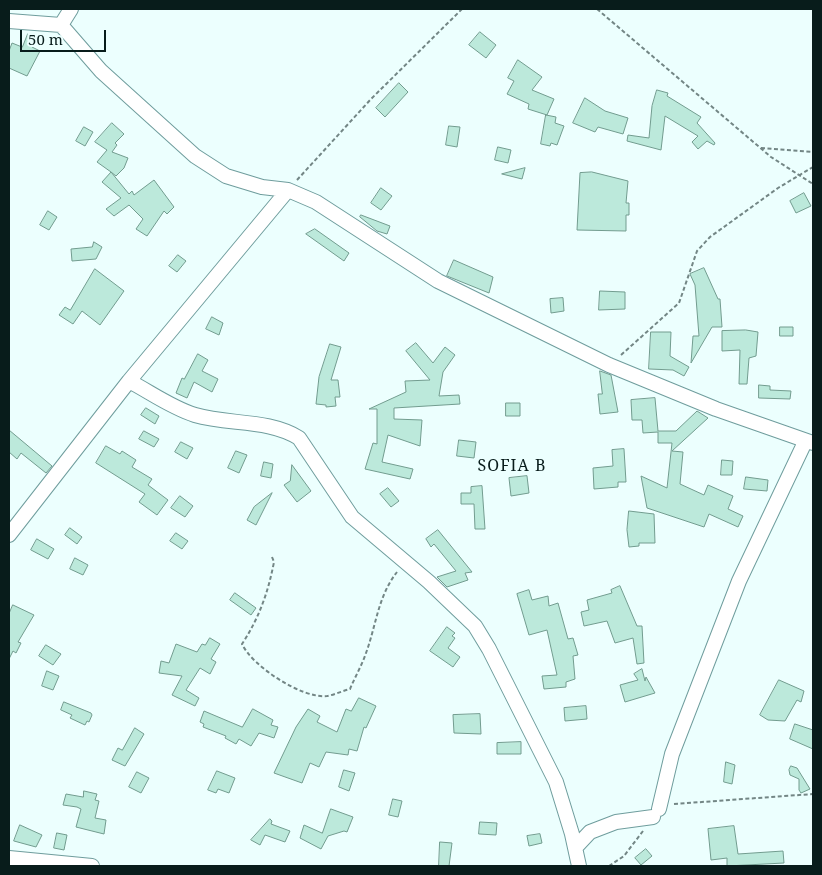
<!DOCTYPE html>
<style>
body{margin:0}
#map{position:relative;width:822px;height:875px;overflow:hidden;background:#ecfffe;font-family:"Noto Serif",serif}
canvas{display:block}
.frame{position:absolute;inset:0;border:10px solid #081c1b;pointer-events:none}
.scale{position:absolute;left:20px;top:30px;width:86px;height:22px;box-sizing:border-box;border:2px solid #081c1b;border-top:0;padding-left:6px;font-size:15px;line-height:18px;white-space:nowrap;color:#081c1b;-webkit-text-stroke:4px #ecfffe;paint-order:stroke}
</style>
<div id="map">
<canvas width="822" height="875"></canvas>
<div class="frame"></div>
<div class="scale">50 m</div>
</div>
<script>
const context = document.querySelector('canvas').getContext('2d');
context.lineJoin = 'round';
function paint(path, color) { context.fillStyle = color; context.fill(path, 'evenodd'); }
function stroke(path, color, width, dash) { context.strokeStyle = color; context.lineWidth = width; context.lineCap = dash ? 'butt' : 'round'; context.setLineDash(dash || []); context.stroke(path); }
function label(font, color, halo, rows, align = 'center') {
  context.font = font + ' "Noto Serif",serif'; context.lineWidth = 5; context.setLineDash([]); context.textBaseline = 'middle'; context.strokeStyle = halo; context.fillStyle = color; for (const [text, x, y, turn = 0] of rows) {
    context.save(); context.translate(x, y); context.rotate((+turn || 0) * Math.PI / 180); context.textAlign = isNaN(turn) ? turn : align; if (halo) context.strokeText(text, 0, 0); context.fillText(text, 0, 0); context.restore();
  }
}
const building = new Path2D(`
 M480,32L496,45L486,58L469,45Z
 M28,34L36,38L32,47L40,51L27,76L9,68V51L12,43L22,47Z
 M518,60L542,77L532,90L554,99L547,115L528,109L529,104L507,94L514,81L508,78Z
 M399,83L408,92L385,117L376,108Z
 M657,90L668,93L667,96L701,117L697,123L715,143L714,145L707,141L698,149L692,142L698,136L665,116L661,150L627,141L628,135L649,138L652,106Z
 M585,98L605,111L628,118L623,134L598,127L595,132L573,123Z
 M546,115L556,117L555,123L564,126L557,145L551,143L550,146L541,144Z
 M112,123L124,134L115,143L117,145L112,152L128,158L124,168L116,176L111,172L129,194L132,191L134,195L154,180L174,207L167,214L164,211L147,236L136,229L143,219L129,205L114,216L106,209L121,198L102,182L111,172L97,162L107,150L95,142Z
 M449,126L460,127L457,147L446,145Z
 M84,127L93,132L85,146L76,141Z
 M498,147L511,150L508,163L495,160Z
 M525,168L522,179L502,174Z
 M592,172L628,181L626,203H629V215H626V231L577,230L580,173Z
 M381,188L392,196L381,210L371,203Z
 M804,193L811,206L796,213L790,201Z
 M48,211L57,217L49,230L40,225Z
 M361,215L390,226L387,234L377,231L360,217Z
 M315,229L349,253L344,261L306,234Z
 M94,242L102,247L96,259L72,261L71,249L92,247Z
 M178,255L186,261L177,272L169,266Z
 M454,260L493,277L489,293L447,276Z
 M704,268L718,299H720L722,327H712L691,363L693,336H699L695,285L690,274Z
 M95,269L124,291L100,325L82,311L73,324L59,315L65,307L70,310Z
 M600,291L625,292V309L599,310Z
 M563,298L564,311L551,313L550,299Z
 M212,317L223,323L219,335L206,329Z
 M780,327H793V336H780Z
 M746,330L758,332L756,356L749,358L747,384H739L740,350L722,351V331Z
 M651,332H671L670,356L689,367L684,376L673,370L649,369Z
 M416,343L433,363L445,347L455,355L443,372L439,396L459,395L460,404L394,408V419L422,420L420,446L388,435L382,462L413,469L410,479L365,469L373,443L377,444V409H369L406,392L405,381L430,380L406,351Z
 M330,344L341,347L331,380H338L340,397H335L336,406L326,407V405L316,404L319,377Z
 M198,354L208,360L202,371L218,379L212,392L194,382L187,398L176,393L182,378L184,379Z
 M600,371L611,375L618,412L600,414L598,394H602Z
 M759,385L770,386V390L791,391L790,399L759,398Z
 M655,398L658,431H676L697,411L708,418L672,451L683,452L680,484L704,495L708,485L733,496L728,509L743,516L738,527L709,514L704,527L647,508L641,476L667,488L672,443H658V432L643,433L642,420H632L631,400Z
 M506,403H520V416H506Z
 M146,408L159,416L155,424L141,415Z
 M9,430L52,466L46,473L21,453L17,459L9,452Z
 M144,431L159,439L154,447L139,439Z
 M459,440L476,442L474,458L457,456Z
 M181,442L193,448L187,459L175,452Z
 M106,446L120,454L122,451L136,460L132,467L152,479L148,485L168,500L157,515L139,502L145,494L96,463Z
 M624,449L626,482H618V487L594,489L593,468L613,466L612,450Z
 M236,451L247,455L239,473L228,468Z
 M722,460L733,461L732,475H721Z
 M264,462L273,464L271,478L261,476Z
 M292,465L311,491L297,502L284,485L290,481Z
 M527,476L529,493L511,496L509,478Z
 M746,477L768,480L767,491L744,489Z
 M482,486L485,529H475L474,504H461V493H471V487Z
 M388,488L399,501L391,507L380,494Z
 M272,493L256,525L247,520L254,507Z
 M180,496L193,506L185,517L171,508Z
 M629,511L654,514L655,543H639V546L629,547L627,530Z
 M70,528L82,537L77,544L65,535Z
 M438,530L472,572L465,573L468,580L447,587L437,577L456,571L434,544L431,547L426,539Z
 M176,533L188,541L182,549L170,541Z
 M37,539L54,549L48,559L31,550Z
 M75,558L88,565L83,575L70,569Z
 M620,586L637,626H642L644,663L637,664L633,638L615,643L607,621L584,626L581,612L589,610L587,600L612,593L611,590Z
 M529,590L532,600L548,596L549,606L558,603L568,639L573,638L578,655L573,656L575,679L566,682V687L544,689L542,676L557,675L547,630L529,635L517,594Z
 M235,593L256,608L251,615L230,600Z
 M13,605L34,615L18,642L21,643L16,653L13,651L9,659V614Z
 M447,627L455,633L452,636L455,638L448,648L460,657L453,667L430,651Z
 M210,638L220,644L211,659L216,662L210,674L200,668L186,690L199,698L195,706L172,695L182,676L159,673L161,661L169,663L176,644L197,652L202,644L205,645Z
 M46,645L61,654L53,665L39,656Z
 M642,669L645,681L646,677L655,693L625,702L620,685L638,680L634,674Z
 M47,671L59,676L53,690L42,686Z
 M779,680L804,691L801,702L797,700L785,721L768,720L760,715Z
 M359,698L376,706L366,728L364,727L357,751L349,749L348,755L326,752L319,767L310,763L302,783L274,773L296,727L308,709L320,716L317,722L337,732L346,709L351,711Z
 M64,702L91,713L92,715L89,722L87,721L85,725L70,718L72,715L61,710Z
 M586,706L587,719L565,721L564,708Z
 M253,709L273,720L271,725L278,727L274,738L259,733L251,746L239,739L236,744L225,738L226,736L203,727L204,724L200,722L204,711L242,727Z
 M480,714L481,734L454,733L453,715Z
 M795,724L813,730V749L790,739Z
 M135,728L144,734L125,766L112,760L118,748L122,750Z
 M521,742V754H497V743Z
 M726,762L735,765L732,784L724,782Z
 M791,766L797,768L810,789L801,793L799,790V779L790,775L789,770Z
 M344,770L355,773L349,791L339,787Z
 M217,771L235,778L229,793L218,789L216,793L208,790Z
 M137,772L149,778L141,793L129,787Z
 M84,791L97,794L95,800L99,801L95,818L106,820L104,834L76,827L81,809L77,807L63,805L66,794L83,797Z
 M393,799L402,801L398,817L389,815Z
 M331,809L353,817L347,832L344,831L328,836L321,849L300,838L304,825L322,833Z
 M270,819L272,821L271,824L290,831L285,842L265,835L260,845L251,840Z
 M480,822L497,823L496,835L479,834Z
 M20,825L42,835L36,847L14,841Z
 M734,826L738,854L783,851L784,863L727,866V858L711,860L708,829Z
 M57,833L67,835L64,850L54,848Z
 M540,834L542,843L529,846L527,836Z
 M440,842L452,843L449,866H439Z
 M646,849L652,856L641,865L635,858Z`);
paint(building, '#bce9db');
stroke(building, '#729c8f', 1);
const minor = new Path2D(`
 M9,21L61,25L101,71L195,156L226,176L262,187L288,190L316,202L438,281L609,365L716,409L813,443
 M61,25L71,9
 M129,381C150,392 172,408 195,415C229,425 268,419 299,438L352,517L429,582L475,626L489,649L556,782L572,834L579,866
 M9,535L129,381L288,190
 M659,809L672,754L739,581L805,442
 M575,848L590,832L616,822L653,817
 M9,858L92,866`);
stroke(minor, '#6f9d9d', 16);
stroke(new Path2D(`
 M597,9L771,157L813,184
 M761,148L813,152
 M297,180L371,99L462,9
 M621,355L679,303L697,251L710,237L778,188L813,167
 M272,557L274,562C268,593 259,618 242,644C252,666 302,699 327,696C334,695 342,691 350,689C355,677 362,665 366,653C376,626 378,596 397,572
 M674,804L813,794
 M609,866L624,856L643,831`), '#738685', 2, [4, 2.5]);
stroke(minor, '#fff', 14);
context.letterSpacing = '1px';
label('16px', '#081c1b', '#ecfffe', [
 ["SOFIA B",512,466]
]);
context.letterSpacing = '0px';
</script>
